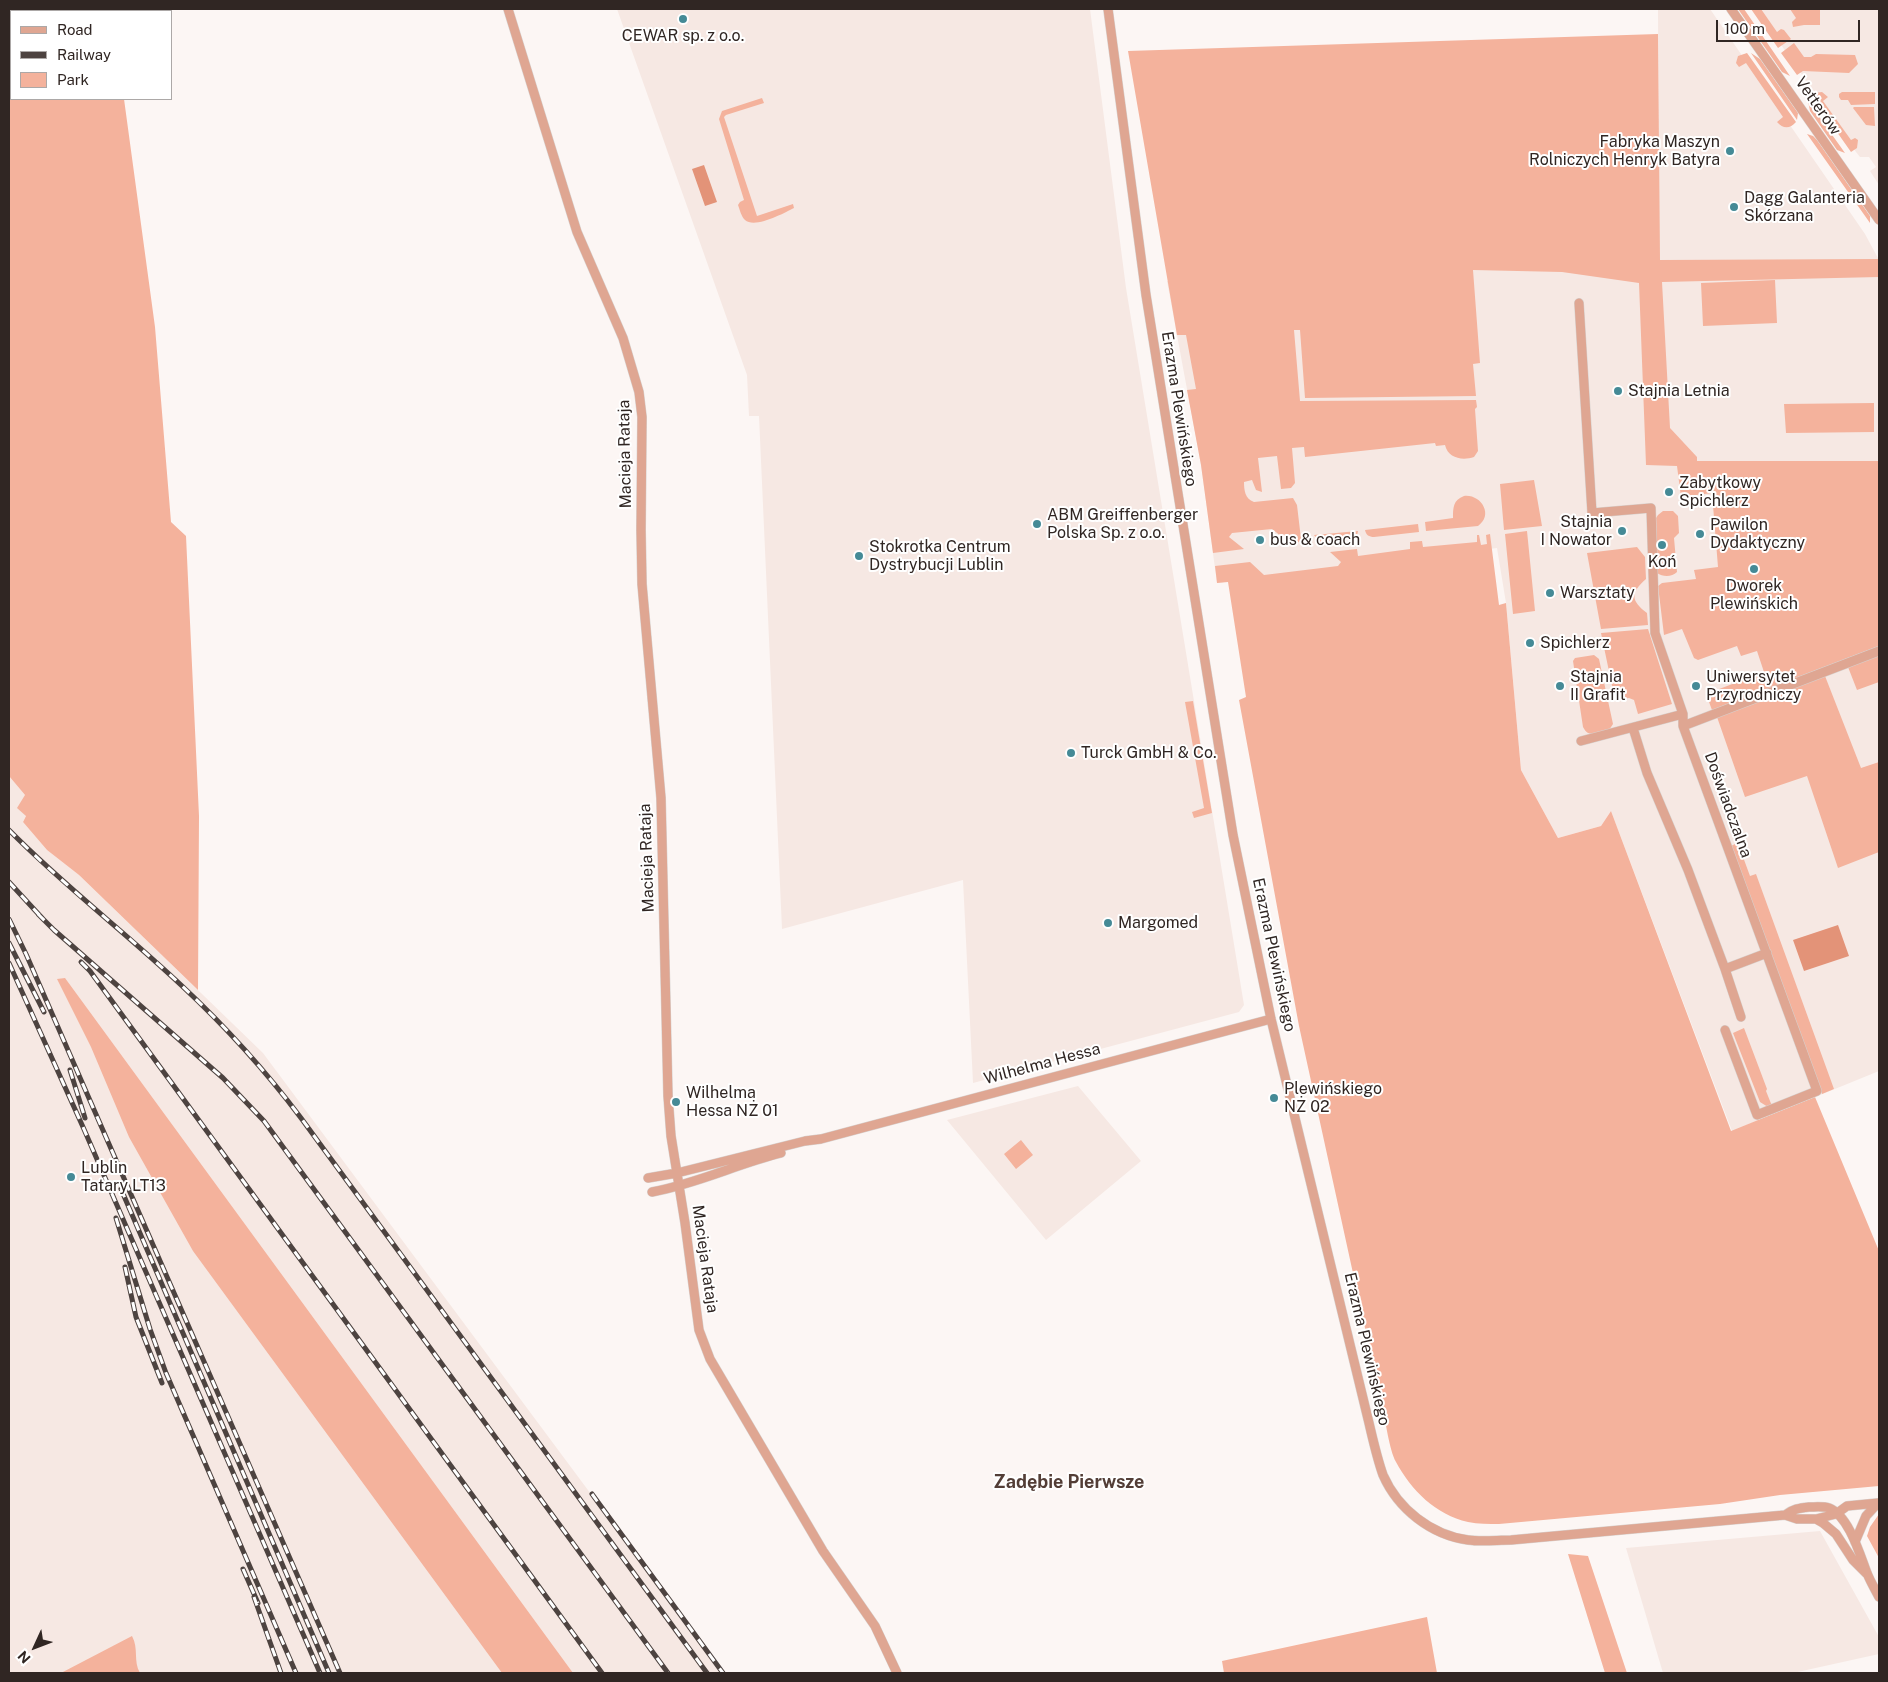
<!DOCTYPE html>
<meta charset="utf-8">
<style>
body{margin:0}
#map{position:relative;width:1888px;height:1682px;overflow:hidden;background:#fcf6f4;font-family:"Public Sans",sans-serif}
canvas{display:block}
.frame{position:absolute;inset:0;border:10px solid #302623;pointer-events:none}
.legend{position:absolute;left:10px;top:10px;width:162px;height:90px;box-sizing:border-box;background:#fff;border:1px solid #aca8a7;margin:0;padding:6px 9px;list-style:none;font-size:15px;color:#302623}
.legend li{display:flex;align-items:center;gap:10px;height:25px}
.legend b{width:25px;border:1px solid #aca8a7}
.north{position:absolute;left:10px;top:1622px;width:50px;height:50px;-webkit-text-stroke:4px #fff;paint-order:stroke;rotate:227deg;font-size:14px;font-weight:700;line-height:20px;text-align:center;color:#302623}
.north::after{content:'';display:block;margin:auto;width:18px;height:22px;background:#302623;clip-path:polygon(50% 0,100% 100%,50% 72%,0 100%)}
.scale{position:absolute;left:1716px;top:20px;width:144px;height:22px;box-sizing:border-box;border:2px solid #302623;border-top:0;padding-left:6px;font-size:15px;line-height:18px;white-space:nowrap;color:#302623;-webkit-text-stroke:4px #fff;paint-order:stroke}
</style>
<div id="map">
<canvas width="1888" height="1682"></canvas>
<div class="frame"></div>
<ul class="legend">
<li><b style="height:6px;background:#dfa692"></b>Road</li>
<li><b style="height:6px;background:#4d4340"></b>Railway</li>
<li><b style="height:14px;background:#f4b29c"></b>Park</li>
</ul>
<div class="north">N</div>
<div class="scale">100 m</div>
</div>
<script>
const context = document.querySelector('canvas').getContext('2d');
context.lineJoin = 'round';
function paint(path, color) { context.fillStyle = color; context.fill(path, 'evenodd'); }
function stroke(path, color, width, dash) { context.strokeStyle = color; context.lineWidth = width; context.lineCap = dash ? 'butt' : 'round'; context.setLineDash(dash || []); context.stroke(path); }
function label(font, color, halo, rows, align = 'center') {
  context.font = font + ' "Public Sans",sans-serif'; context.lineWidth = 4; context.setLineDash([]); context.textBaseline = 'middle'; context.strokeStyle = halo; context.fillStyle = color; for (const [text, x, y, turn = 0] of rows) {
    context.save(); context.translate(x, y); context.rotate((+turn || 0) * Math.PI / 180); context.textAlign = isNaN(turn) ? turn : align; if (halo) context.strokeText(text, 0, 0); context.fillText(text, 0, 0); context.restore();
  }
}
paint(new Path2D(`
 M617,9H1090L1126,288L1244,1005L1239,1012L973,1083L963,880L782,929L759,416H749L747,375Z
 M1658,9H1710L1865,234L1879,260V1071L1732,1131L1611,811L1601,826L1558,838L1521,770L1506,603L1497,548L1217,583L1201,465L1167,281L1321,277L1659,261Z
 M1756,9H1879V185L1870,171L1876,167L1869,157H1860L1856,152Z
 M9,776L25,795L26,816L23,822L47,850L79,875L263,1053L724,1673H9Z
 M1078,1086L1141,1161L1046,1240L947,1120Z
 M1820,1531L1879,1637V1654L1793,1673H1663L1626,1548Z`), '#f6e8e3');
paint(new Path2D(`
 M9,9H107V11H11V99H124L155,327L171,522L186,536L199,816L198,990L79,875L47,850L23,822L26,816L17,808L25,795L9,776Z
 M1738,9H1744L1790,76L1782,72Z
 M1751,9H1761L1777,32L1781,29L1784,30L1791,39L1778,48Z
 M1790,9H1820V25H1804L1793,27L1792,22L1796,18Z
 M1658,34L1660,260L1878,259L1879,260V277L1662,282L1670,428L1697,457V461H1879V646L1712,710L1706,694L1764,672L1757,651L1741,656L1737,646L1698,660L1694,658L1682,629L1664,635L1658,586L1662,583L1696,579L1694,570L1718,567L1712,493L1681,497L1677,466L1646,465L1639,283L1562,272L1473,270L1480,363L1473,364L1476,396L1305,398L1300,330H1294L1300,401L1476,400L1477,407L1475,409L1478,451L1474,457C1462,461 1448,458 1445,445L1436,446L1435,443L1305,457L1304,447L1292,448L1295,483L1291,488L1281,489L1277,456L1258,458L1262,492L1256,490L1252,480L1244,482C1244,490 1245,499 1254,502L1293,498L1297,505L1301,539L1299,542L1291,544L1272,529L1232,533L1229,537L1244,549L1213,553L1201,465L1187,390L1196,389L1186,335H1177L1128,51Z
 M1794,43L1804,57H1811L1816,54L1855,55L1858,64L1849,73L1803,71L1797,75L1781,53Z
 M1747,53L1796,122C1790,129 1783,129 1777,122L1783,117L1746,63L1739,67L1736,63L1738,56Z
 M1751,53L1760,59L1798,113L1797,120Z
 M1822,92L1828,97L1823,101L1851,140L1855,138L1858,140L1857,148L1851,152L1811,95L1814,93Z
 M1842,92H1875V104L1851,105L1848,100H1841L1839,97V94Z
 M762,98L764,103L726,115L724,117L757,216L793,204L794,208C784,213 755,229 745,220C741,216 740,210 738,205L740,202L744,200L719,119L722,111Z
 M1808,101L1845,153L1837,150L1810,111Z
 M1854,107H1874L1875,126L1866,125L1853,108Z
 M1807,134L1813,136L1817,140L1870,216V223Z
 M1775,280L1777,323L1703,326L1701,283Z
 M1874,403V432L1786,433L1784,404Z
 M1534,480L1542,526L1504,530L1500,484Z
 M1464,496C1481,494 1494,515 1478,526L1426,531L1425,522L1453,518C1453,508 1453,500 1464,496Z
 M1663,511H1673L1678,516L1679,533L1674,538L1677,572C1672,577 1663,577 1657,573L1656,518L1658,515Z
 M1418,524L1419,532L1374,537C1369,537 1366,535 1365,530Z
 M1358,531L1357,536L1351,539L1319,542L1314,535Z
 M1527,531L1535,611L1513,614L1505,534Z
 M1490,534L1499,605L1506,603L1521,770L1558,838L1601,826L1611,811L1731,1131L1815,1097L1879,1251V1486L1780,1495L1720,1504L1499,1524C1489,1524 1478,1524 1468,1522C1436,1515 1411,1490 1396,1462C1389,1449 1386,1422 1382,1406L1299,1026L1239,700L1246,697L1228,582L1217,583L1215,566L1250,562L1264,575L1338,566L1341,562L1330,552L1357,549L1358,556L1410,549V542L1422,541L1423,547L1477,542V535H1479L1481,545L1487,544L1486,535Z
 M1637,547L1645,557L1646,579C1630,593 1631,601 1647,613L1648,625L1601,629L1587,553Z
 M1648,629L1672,704L1638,714L1634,700L1629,698L1615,700L1601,633Z
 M1594,655L1599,659L1613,724L1609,730C1599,733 1589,739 1583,727L1573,661L1575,658Z
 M1879,655V682L1857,690L1848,667Z
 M1825,676L1861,768L1879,762V852L1838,868L1807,776L1745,797L1717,717Z
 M1193,701L1212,813L1194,818L1192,812L1204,808L1185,702Z
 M1741,841L1745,844L1739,846L1750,876L1756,874L1834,1089L1822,1094L1731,846Z
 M65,978L573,1673H502L193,1251L129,1137L91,1047L57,979Z
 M1744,1028L1767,1089L1766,1091L1772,1106L1768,1107L1760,1102L1733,1033Z
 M1021,1140L1033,1155L1016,1169L1004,1154Z
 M1879,1514V1558L1867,1536L1870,1527Z
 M1568,1554L1588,1556L1627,1673H1605Z
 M1427,1617L1437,1673H1224L1222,1661Z
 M132,1636C139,1649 133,1661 140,1673H61Z`), '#f4b29c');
paint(new Path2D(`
 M704,165L717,202L705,206L692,169Z
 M1838,925L1849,956L1804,971L1793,940Z`), '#e39378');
const minor = new Path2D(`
 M508,9L577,232L623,338L639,392L642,417L641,530L642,584L661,798L668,1096L671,1136L685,1223L699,1330L710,1359L823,1551L875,1626L897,1673
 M1108,9L1146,295L1233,835L1271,1019L1369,1423C1373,1440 1377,1458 1383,1475C1398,1509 1431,1535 1468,1540C1482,1542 1497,1540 1511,1540L1785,1515L1797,1519H1816L1823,1523L1836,1534L1853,1560L1867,1574
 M1731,9L1879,220
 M1579,303L1592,513L1651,508L1655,633L1683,714V726
 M1633,728L1647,773L1688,870L1725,969L1767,953
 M1581,741L1683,714
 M1725,969L1741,1017
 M1725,1030L1757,1115L1817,1091L1683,726L1879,651
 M648,1178L677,1173L805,1141L821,1139L1271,1019
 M652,1192C696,1184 737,1164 781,1153
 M1785,1515C1793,1509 1799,1508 1809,1507C1815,1507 1823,1506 1829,1508C1849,1516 1860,1555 1867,1573C1870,1581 1875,1589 1879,1597
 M1816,1519L1836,1514L1847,1506L1878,1503
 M1855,1542L1866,1516L1878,1503`);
stroke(minor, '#d7d1ce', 10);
stroke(minor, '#dfa692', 9);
const rail = new Path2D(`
 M9,830C63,885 125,932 181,985C225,1026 265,1070 301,1118L707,1673
 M9,882L43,919
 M38,914L54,930L223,1078L264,1121L668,1673
 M9,919L26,954L340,1673
 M9,943L44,1012
 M81,962L90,971L602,1673
 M9,963L83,1127L320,1673
 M70,1070L85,1118
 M121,1189L329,1673
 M116,1218L150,1329L166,1373L296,1673
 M125,1267L136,1317L162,1383
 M592,1494L723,1673
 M243,1569L258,1603
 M254,1597L281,1673`);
stroke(rail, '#4d4340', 5);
stroke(rail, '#fff', 3, [9]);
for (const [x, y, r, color] of [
 [683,19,5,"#458a96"],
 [1730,151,5,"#458a96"],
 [1734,207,5,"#458a96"],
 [1618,391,5,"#458a96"],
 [1669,492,5,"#458a96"],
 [1037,524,5,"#458a96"],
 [1622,531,5,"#458a96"],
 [1700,534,5,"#458a96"],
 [1260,540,5,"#458a96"],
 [1662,545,5,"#458a96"],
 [859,556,5,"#458a96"],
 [1754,569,5,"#458a96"],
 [1550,593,5,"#458a96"],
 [1530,643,5,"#458a96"],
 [1560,686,5,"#458a96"],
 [1696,686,5,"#458a96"],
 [1071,753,5,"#458a96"],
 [1108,923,5,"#458a96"],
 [1274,1098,5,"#458a96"],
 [676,1102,5,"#458a96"],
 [71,1177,5,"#458a96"]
]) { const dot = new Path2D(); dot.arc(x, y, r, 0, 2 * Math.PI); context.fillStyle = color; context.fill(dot); stroke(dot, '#fff', 2); }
label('16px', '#302623', '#fff', [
 ["CEWAR sp. z o.o.",683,36,"center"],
 ["Fabryka Maszyn",1720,142,"right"],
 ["Rolniczych Henryk Batyra",1720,160,"right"],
 ["Dagg Galanteria",1744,198],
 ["Skórzana",1744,216],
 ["Stajnia Letnia",1628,391],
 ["Zabytkowy",1679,483],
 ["Spichlerz",1679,501],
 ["ABM Greiffenberger",1047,515],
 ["Polska Sp. z o.o.",1047,533],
 ["Stajnia",1612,522,"right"],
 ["I Nowator",1612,540,"right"],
 ["Pawilon",1710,525],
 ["Dydaktyczny",1710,543],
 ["bus & coach",1270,540],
 ["Stokrotka Centrum",869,547],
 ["Dystrybucji Lublin",869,565],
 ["Koń",1662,562,"center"],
 ["Dworek",1754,586,"center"],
 ["Plewińskich",1754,604,"center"],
 ["Warsztaty",1560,593],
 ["Spichlerz",1540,643],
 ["Stajnia",1570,677],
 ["II Grafit",1570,695],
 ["Uniwersytet",1706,677],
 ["Przyrodniczy",1706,695],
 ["Turck GmbH & Co.",1081,753],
 ["Margomed",1118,923],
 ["Plewińskiego",1284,1089],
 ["NŻ 02",1284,1107],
 ["Wilhelma",686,1093],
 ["Hessa NŻ 01",686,1111],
 ["Lublin",81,1168],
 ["Tatary LT13",81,1186]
], 'left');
label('16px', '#302623', '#fff', [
 ["Vetterów",1818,106,55],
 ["Erazma Plewińskiego",1179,409,81],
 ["Macieja Rataja",625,454,-91],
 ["Doświadczalna",1728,805,70],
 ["Macieja Rataja",647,858,-92],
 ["Erazma Plewińskiego",1274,955,78],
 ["Wilhelma Hessa",1042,1064,-15],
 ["Macieja Rataja",705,1259,82],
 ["Erazma Plewińskiego",1367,1349,77]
]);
label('bold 18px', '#533e37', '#fff', [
 ["Zadębie Pierwsze",1069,1482]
]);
</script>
